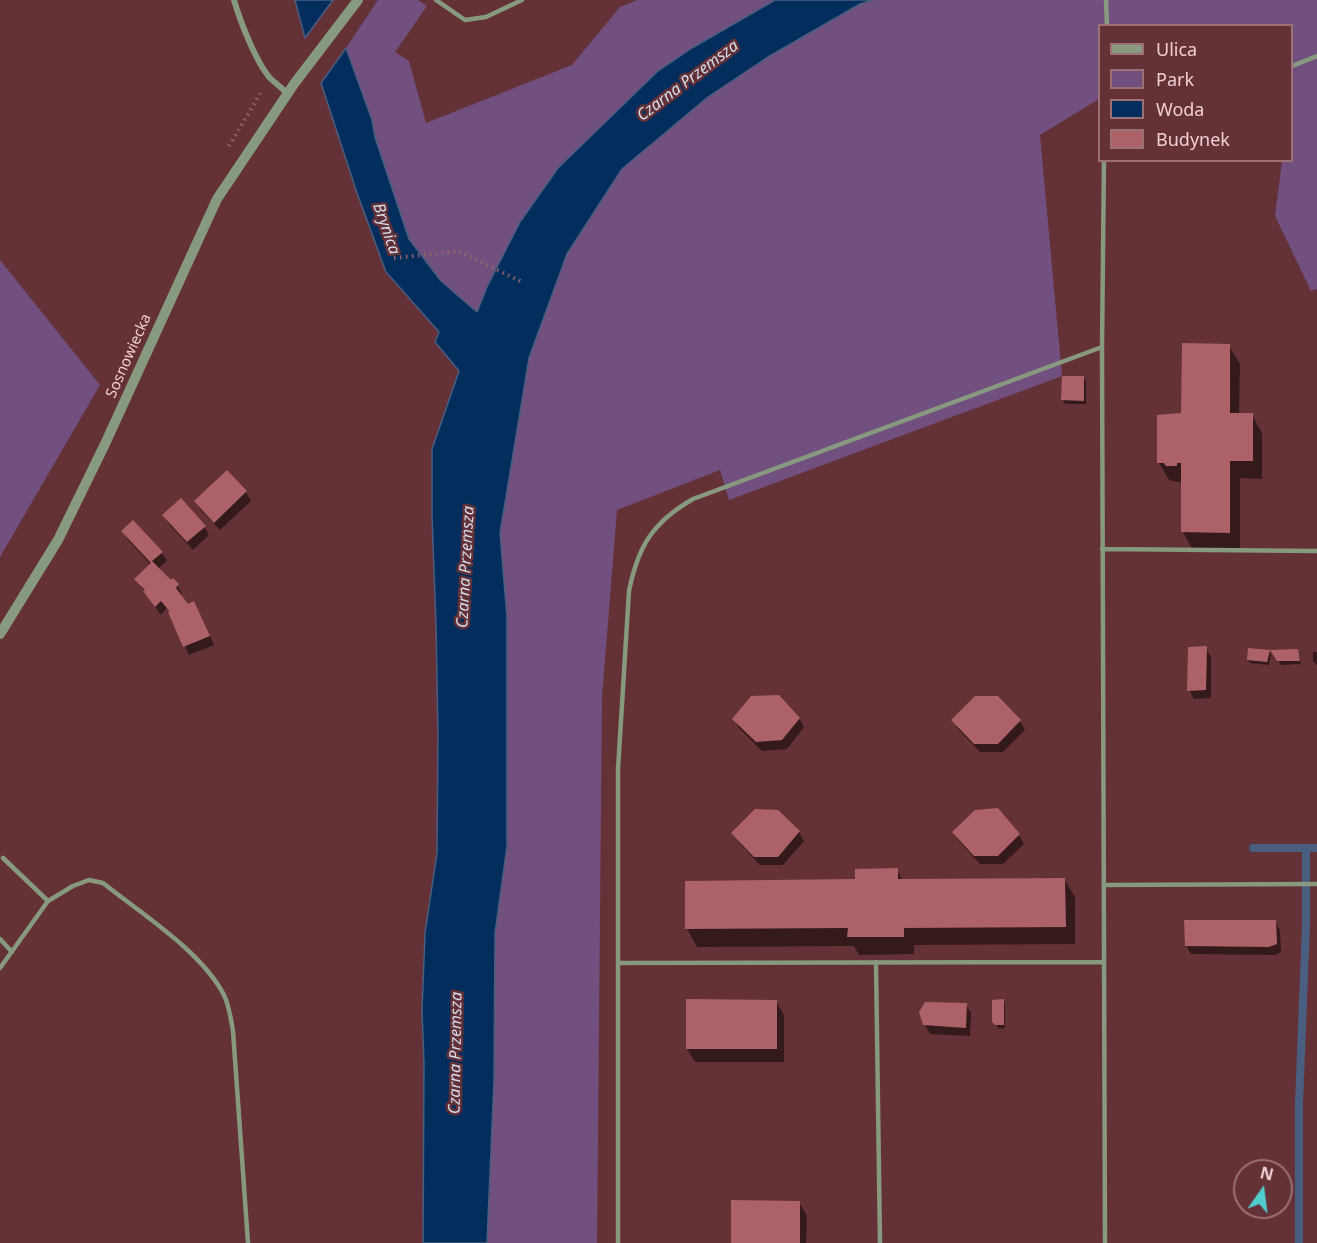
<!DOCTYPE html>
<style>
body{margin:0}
#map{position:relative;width:1317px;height:1243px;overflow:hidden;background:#643136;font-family:"Noto Sans",sans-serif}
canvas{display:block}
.legend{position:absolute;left:1098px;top:24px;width:195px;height:138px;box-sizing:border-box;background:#643136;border:2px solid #9c7074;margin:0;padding:8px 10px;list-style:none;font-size:18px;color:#f0cfd1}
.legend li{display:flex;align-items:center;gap:12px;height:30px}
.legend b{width:30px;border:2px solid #9c7074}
.north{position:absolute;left:1233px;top:1159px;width:60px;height:60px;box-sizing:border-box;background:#643136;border:2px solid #9c7074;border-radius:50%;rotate:14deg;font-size:16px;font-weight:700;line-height:24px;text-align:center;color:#f0cfd1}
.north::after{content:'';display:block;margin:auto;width:21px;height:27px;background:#52cdcd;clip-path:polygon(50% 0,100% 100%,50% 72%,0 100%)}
</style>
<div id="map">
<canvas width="1317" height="1243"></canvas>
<ul class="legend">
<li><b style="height:8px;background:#87997e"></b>Ulica</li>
<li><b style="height:16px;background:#715080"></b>Park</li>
<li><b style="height:16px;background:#032d5d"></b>Woda</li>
<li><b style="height:16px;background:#ac6268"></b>Budynek</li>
</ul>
<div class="north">N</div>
</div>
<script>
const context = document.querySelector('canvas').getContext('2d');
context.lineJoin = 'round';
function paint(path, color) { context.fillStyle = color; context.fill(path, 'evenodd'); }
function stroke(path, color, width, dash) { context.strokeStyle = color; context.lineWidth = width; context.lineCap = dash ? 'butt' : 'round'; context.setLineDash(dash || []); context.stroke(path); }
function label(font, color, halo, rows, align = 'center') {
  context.font = font + ' "Noto Sans",sans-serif'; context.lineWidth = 5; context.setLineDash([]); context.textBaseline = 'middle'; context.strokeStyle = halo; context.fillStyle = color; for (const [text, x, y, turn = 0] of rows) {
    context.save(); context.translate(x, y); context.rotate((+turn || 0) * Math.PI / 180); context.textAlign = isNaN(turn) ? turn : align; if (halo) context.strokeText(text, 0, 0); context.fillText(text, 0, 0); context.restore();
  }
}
paint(new Path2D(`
 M378,0H418L427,6L395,52L409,61L426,123L572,65L620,7L637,0H775L692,48L520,222L487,287L477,312L441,281L409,239L375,137L372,120L346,48Z
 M792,0H1317V289L1311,291L1275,216L1282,161L1292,160V26H1100L1099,99L1040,135L1062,376L729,500L720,470L617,510L602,697L597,1243H487L494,1080L495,933L507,845V617L500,533L529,358L567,254L622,169L708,97Z
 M0,260L100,385L0,557Z`), '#715080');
const water = new Path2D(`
 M295,0H333L305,38Z
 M775,0H873L860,4L768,57L708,97L622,169L567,254L529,358L500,533L507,617V846L495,933L494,1080L487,1243H423L424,1063L422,1011L425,933L437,853L438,734L436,624L432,517V449L459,371L435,342L439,332L386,272L357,193L321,83L346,48L372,120L375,137L409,239L441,281L477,312L487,287L520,222L558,168L658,71L692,48Z`);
paint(water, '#032d5d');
stroke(water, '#4a5e80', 1.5);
paint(new Path2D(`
 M1229,346L1240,364L1239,415H1252L1262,433V479L1240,478V550H1193L1183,532V483L1169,480L1159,463L1183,415Z
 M1084,378L1086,381V404H1065L1063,400Z
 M246,492L251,501L220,530L201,510L196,501Z
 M164,515L204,526L209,535L193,550L169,524Z
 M123,531L162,553L167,561L158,569L171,582L177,585L182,594L180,596L188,605L199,612L214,645L189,655L170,613L171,612L167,608L161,615L136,579L151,565L128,540Z
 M1206,648L1211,657V698L1194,699L1189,690Z
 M1298,650L1301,664L1281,665L1272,651Z
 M1269,651L1271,655L1269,665L1250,663L1248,660Z
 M1313,652H1317V665L1313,661Z
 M997,697L1020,721L1025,730L1003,752H980L958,729L953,720Z
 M799,718L804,727L787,749L762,751L739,728L734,720Z
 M777,811L799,832L804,841L783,865H760L738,841L733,833Z
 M954,833L1019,835L1024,844L1003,864H980L959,841Z
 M897,870L903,881L1065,880L1075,897V944L914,945V954L859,955L854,946L697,947L687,929Z
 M1275,921L1280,930L1281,952L1275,955L1191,954L1186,946Z
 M776,1001L784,1015V1062H695L687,1049Z
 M1003,1001L1005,1004V1028L999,1029L994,1022Z
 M966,1005L971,1013L970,1036L930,1034L925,1025Z
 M799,1202L807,1216L806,1243H732Z`), '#0007');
stroke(new Path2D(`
 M1253,848H1317
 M1299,1243V1104L1306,925V848`), '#4a5e80', 8);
paint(new Path2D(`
 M1182,343L1230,344V413H1253V461H1230V533L1181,532V463H1177V466H1166L1164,463H1157V415L1181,413Z
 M1062,376H1084V401L1061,400Z
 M227,470L247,491L214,523L194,501Z
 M181,498L206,526L187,542L162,515Z
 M133,520L163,552L152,561L171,580L173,578L179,584L176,588L188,604L194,601L210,636L183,647L168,612H170L161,601L155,607L143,591L145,590L134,579L151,563L121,531Z
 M1207,646L1206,690L1187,691L1188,647Z
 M1248,648L1270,650L1267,662L1247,660Z
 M1298,649L1300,661H1277L1270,650Z
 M779,695L800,718L782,740L756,742L732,719L751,696Z
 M975,696H998L1021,720L998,744H974L951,720Z
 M998,808L1020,834L998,856H974L952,832L975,810Z
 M755,809L778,810L800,831L778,857H754L731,833Z
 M898,868V879L1065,878L1066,927L904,928V937H847L848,928L685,929V881L855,879V869Z
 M1184,920H1276L1277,944L1269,947L1185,946Z
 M686,999L777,1000V1049H686Z
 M1004,999V1025H995L992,1022V1000Z
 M925,1002L967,1003L966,1028L923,1025L919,1012Z
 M731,1200L800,1201V1243H731Z`), '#ac6268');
stroke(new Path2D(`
 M229,146L262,91
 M394,258L459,251L522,282`), '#93656a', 4, [1.5, 4.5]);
stroke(new Path2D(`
 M436,0L465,20L486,17L522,0
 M1106,0L1107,26
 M1292,66L1317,56
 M1104,160L1102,347L1105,1243
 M1102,549L1317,551
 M3,858L48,901
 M1104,885L1317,884
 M0,939L12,952
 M876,962L880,1243
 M618,963L1104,962
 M0,968L48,901L73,886L89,880L103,883C142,914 201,951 224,995C229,1005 231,1019 233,1031L248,1243
 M618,1243V769L629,591C638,546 653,522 693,499L1102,347`), '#87997e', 4.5);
stroke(new Path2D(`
 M234,0C240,21 256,62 270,78C275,83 282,88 288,94`), '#87997e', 6);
stroke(new Path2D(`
 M0,634L58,540L105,444L217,199L294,84L358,0`), '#87997e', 10);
label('15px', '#f0cfd1', '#643136', [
 ["Sosnowiecka",129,356,-66]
]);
label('italic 16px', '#d4dfef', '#643136', [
 ["Czarna Przemsza",688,81,-37],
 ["Brynica",386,229,71],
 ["Czarna Przemsza",466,567,-87],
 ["Czarna Przemsza",456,1053,-89]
]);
</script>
